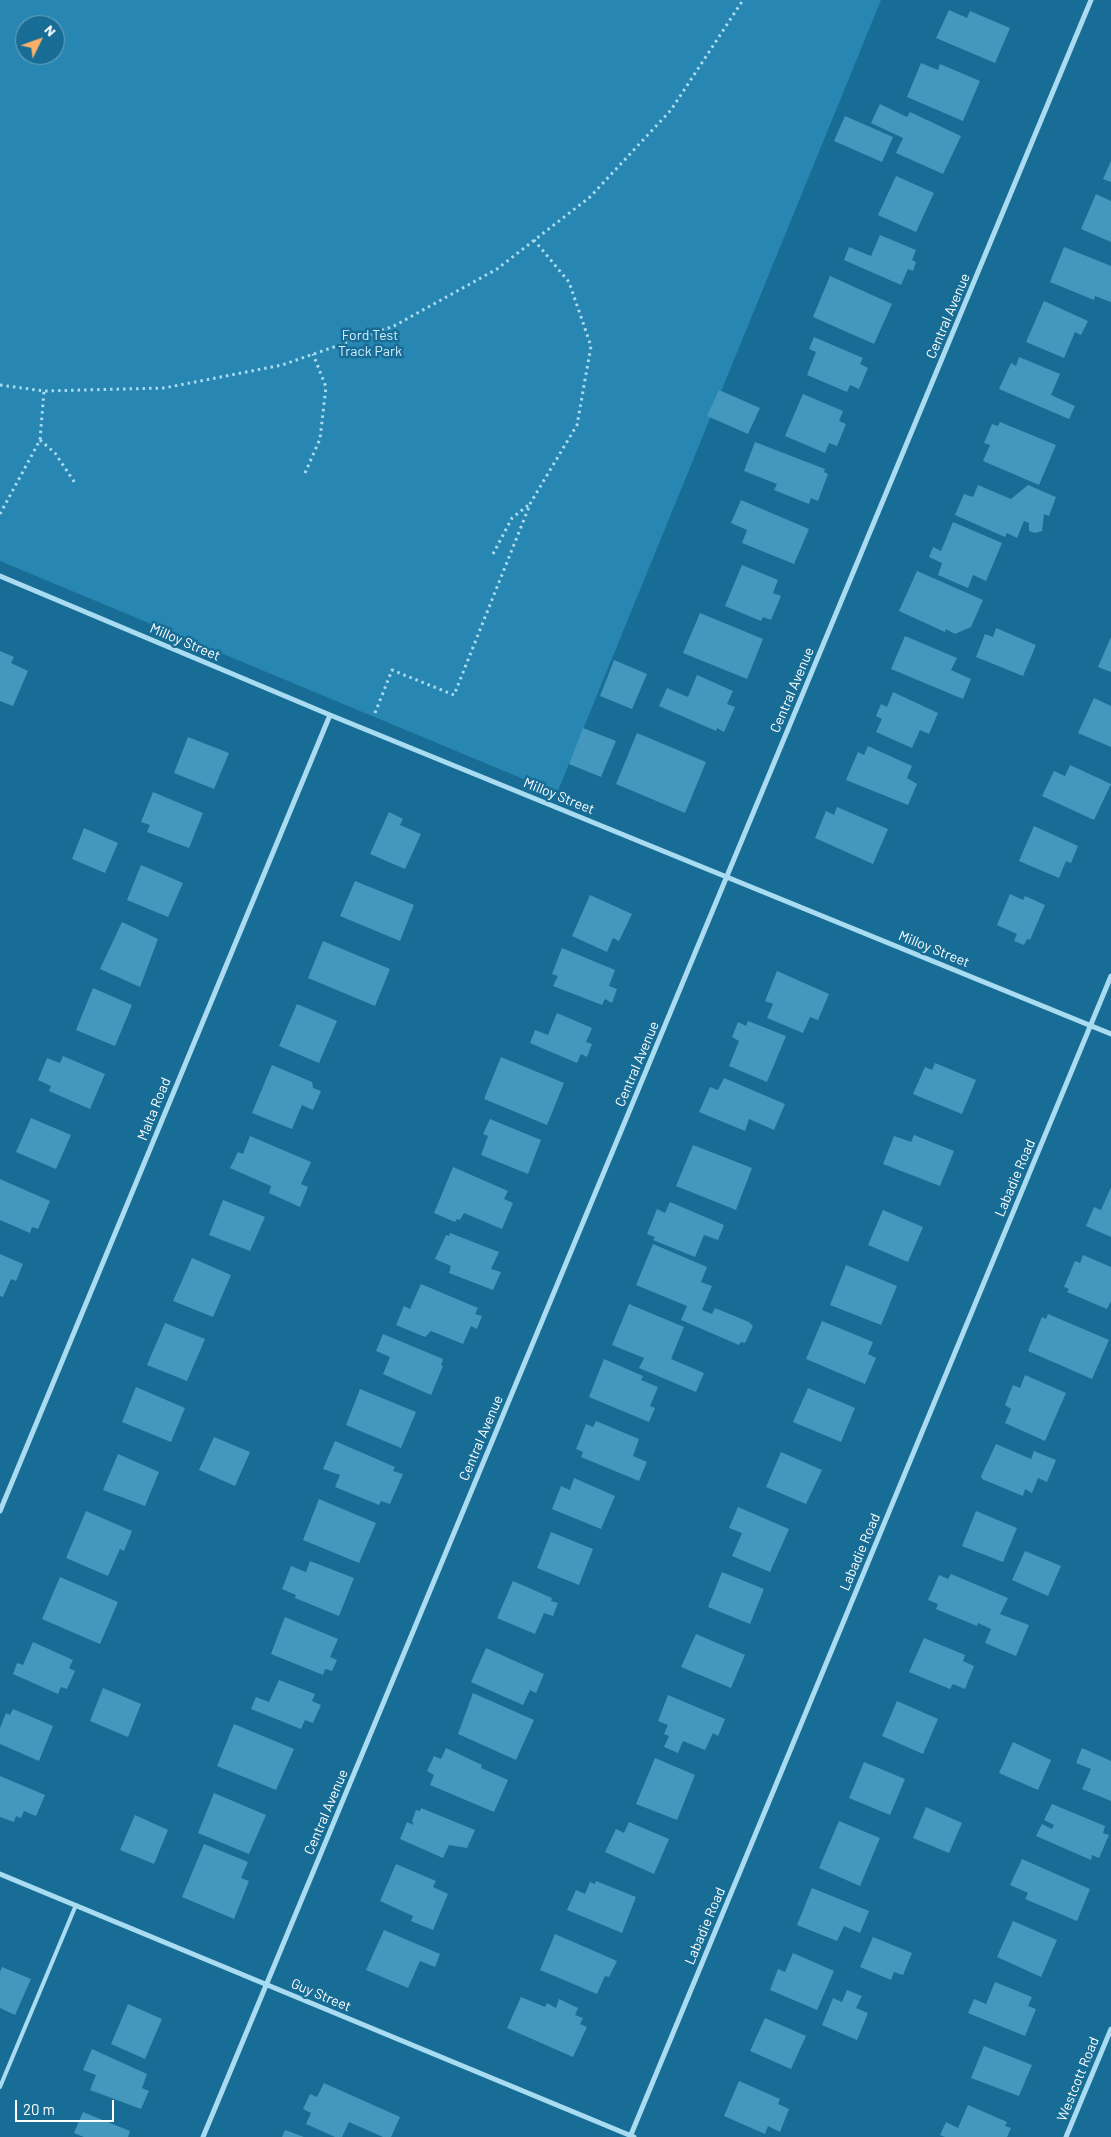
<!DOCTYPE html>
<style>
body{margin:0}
#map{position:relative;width:1111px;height:2137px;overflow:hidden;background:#176d95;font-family:Barlow,sans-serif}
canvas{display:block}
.north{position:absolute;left:15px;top:15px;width:50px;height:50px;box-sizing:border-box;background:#176d95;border:1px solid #74a7bf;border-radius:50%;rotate:48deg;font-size:14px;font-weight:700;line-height:20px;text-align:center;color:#fff}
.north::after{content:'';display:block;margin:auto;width:18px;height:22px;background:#ffaf69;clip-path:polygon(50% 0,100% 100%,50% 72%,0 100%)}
.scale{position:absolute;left:15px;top:2100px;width:99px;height:22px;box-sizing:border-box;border:2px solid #fff;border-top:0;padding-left:6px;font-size:15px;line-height:18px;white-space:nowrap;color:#fff;-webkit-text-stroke:4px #176d95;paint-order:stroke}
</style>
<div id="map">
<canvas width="1111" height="2137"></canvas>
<div class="north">N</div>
<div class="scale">20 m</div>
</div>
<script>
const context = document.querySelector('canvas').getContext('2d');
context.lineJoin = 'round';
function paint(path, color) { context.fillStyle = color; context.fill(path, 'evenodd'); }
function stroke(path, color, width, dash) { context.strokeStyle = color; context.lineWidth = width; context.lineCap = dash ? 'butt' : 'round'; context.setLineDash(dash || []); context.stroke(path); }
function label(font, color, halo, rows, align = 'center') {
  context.font = font + ' Barlow,sans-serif'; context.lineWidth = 5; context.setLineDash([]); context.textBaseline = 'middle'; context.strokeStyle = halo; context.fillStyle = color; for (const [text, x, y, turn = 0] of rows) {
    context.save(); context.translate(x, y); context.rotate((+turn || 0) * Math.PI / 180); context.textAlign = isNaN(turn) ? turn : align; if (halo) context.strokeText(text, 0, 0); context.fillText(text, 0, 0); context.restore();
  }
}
paint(new Path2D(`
 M0,0H881L557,793L0,561ZM25,25H55V55H25Z`), '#2787b2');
paint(new Path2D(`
 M949,10L967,18L970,11L1010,28L995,63L936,38Z
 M921,63L938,70L940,64L980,81L963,121L907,97Z
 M880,104L907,117L910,112L961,136L943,174L896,153L903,138L871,123Z
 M845,116L893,137L882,162L834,141Z
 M1111,161V182L1103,179Z
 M896,176L934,193L916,232L878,215Z
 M1096,194L1111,201V242L1081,229Z
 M880,235L916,250L912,260L916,262L913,271L908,269L901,285L844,260L849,247L871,256Z
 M1064,247L1111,266V302L1095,296L1094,300L1050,282Z
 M830,276L892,304L874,344L813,317Z
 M1044,301L1088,321L1081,335L1075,332L1064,358L1026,342Z
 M814,337L863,358L860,364L868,368L859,389L850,385L847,392L807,375L816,352L809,349Z
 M1019,357L1060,374L1051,395L1075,406L1069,419L999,389L1011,363L1016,366Z
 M719,390L760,408L748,434L707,416Z
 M803,394L843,411L839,421L846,424L837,446L829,443L825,453L785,436Z
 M1000,422L1056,445L1039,485L983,461L990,445L984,443L992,424L998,426Z
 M755,442L825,469L824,472L828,474L818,501L811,498L809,504L774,490L777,484L744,471Z
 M978,485L1011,499L1028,485L1056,497L1049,516L1044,514L1042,531L1035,533L1029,531V523L1024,521L1017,538L1007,533L1005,537L955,515L964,494L973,497Z
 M741,500L809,529L794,564L742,543L747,530L731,523Z
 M953,522L1002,543L986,581L973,575L968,588L938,575L942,563L929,557L933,547L941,551Z
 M742,565L778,580L773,593L781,596L771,620L763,617L761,621L725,606Z
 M917,571L983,600L971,627L955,634L946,629L945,632L899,611Z
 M700,613L763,639L747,679L683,653Z
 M996,628L1036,645L1023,676L976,657L985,634L993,637Z
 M905,636L957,658L951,670L971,679L963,699L891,669Z
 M1111,637V672L1098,667Z
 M0,651L14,657L11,663L28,671L13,706L0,701Z
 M614,660L647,674L632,709L600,696Z
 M697,675L733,691L727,704L735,707L724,732L717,728L716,731L659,706L667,688L688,697Z
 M893,692L938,713L929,734L920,730L912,748L876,732L882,719L876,716L881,704L887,707Z
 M1094,698L1111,706V747L1078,733Z
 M583,728L616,741L601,777L569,764Z
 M637,733L706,762L685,813L616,784Z
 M188,737L229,753L214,789L174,773Z
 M868,746L912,766L907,778L917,784L908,805L846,780L858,752L864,755Z
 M1070,765L1111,784L1094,820L1042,796L1054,771L1065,776Z
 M153,792L203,813L189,848L147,832L150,825L141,822Z
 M837,807L888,829L873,864L815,838L826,811L834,815Z
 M389,812L403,819L400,825L421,834L405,869L370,854Z
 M1034,826L1078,846L1071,863L1066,861L1059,878L1019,861Z
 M84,828L118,843L105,873L72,859Z
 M141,865L183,883L168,917L127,900Z
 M355,881L414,905L400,941L340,916Z
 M1010,894L1023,900L1025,896L1045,905L1030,940L1027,939L1024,945L1014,941L1017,934L997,925Z
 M590,895L632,914L619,941L613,938L607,952L572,936Z
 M122,922L158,939L140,987L100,969Z
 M323,941L390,969L375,1006L308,978Z
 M562,948L615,970L609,986L617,989L612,1003L605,999L602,1005L553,986L558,976L552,974Z
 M777,971L829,994L818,1020L810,1017L803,1033L767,1018L773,1004L765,1001Z
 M93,988L132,1005L115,1046L76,1030Z
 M297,1004L337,1021L319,1063L279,1046Z
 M557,1013L592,1028L586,1042L592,1044L587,1057L581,1054L577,1063L530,1043L535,1030L548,1035Z
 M748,1021L786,1036L767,1082L729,1066L739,1041L732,1037L738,1022L746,1026Z
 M63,1056L105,1074L90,1109L49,1091L51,1086L38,1080L47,1058L60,1063Z
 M501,1057L564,1083L547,1125L484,1099Z
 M935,1063L976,1080L962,1114L913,1094L925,1067L932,1070Z
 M272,1065L312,1082L313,1088L321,1091L313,1110L302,1105L292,1129L252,1113Z
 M724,1078L785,1104L774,1130L749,1119L745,1131L699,1112L710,1087L718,1090Z
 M31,1118L71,1135L56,1169L16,1152Z
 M490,1119L541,1140L528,1174L481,1155L488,1136L483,1134Z
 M914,1135L954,1151L940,1186L883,1164L894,1136L911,1142Z
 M250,1136L311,1162L301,1184L308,1187L300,1207L269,1193L271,1186L230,1168L238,1152L243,1154Z
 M693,1145L752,1168L736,1210L676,1186Z
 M453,1167L508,1191L504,1199L513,1203L502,1229L464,1213L460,1220L457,1219L455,1222L434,1213Z
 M0,1179L50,1201L38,1229L32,1227L30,1233L0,1220Z
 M1111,1187V1237L1086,1226L1094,1207L1101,1210Z
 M223,1200L265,1217L250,1251L209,1235Z
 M670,1202L724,1225L718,1240L704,1235L695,1257L653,1240L655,1237L647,1234L657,1209L665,1213Z
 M883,1210L923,1227L908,1262L868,1245Z
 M450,1233L499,1252L491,1269L501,1272L493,1290L449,1273L451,1266L435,1259L446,1235L449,1236Z
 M653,1244L707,1267L701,1282L712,1286L702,1310L712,1314L715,1308L749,1322L753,1326L745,1343L741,1342L739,1345L681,1320L687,1306L636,1285Z
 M0,1254L23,1264L16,1281L11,1279L3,1297L0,1296Z
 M1083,1255L1111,1267V1301L1107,1309L1067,1292L1069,1289L1064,1287L1075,1261L1080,1263Z
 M192,1258L231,1275L213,1317L173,1301Z
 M846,1265L897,1286L881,1325L830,1305Z
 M421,1284L478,1308L475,1314L482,1316L477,1329L471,1326L463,1344L431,1331L425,1337L396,1325L404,1306L410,1309Z
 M629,1304L684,1327L671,1359L704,1373L696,1392L639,1368L644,1358L612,1345Z
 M1048,1314L1109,1340L1092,1379L1028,1351L1042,1317L1046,1319Z
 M822,1321L873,1342L868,1354L876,1358L865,1384L806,1359Z
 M165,1323L205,1339L187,1381L147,1365Z
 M383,1334L443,1359L441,1365L443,1366L431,1395L383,1374L390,1357L376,1351Z
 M604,1359L643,1376L641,1380L658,1387L650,1406L655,1408L649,1422L589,1397Z
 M1025,1375L1066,1393L1045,1441L1005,1423L1011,1409L1005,1405L1013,1385L1020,1388Z
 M136,1387L185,1408L171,1442L122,1422Z
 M808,1388L855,1408L841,1442L793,1422Z
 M360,1389L416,1412L401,1448L346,1425Z
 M596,1421L639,1439L633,1456L647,1462L639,1481L581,1457L583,1452L576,1449L586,1424L593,1427Z
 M214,1437L250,1452L235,1486L199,1470Z
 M335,1441L395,1467L393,1471L403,1474L390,1504L381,1501L379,1505L335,1487L340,1475L323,1469Z
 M996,1444L1031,1459L1034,1451L1056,1460L1047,1482L1038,1478L1032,1493L1025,1489L1023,1496L982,1479L981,1476Z
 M781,1452L822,1470L806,1504L766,1487Z
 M118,1454L159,1472L145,1506L103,1490Z
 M574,1478L615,1496L601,1529L552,1509L561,1486L570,1490Z
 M319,1499L376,1523L359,1563L303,1540Z
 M738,1507L789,1529L770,1572L732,1556L742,1533L729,1528Z
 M86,1511L132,1531L124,1551L120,1549L108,1576L66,1558Z
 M976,1511L1017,1528L1003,1562L962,1546Z
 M551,1532L593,1549L579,1585L537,1568Z
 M1025,1551L1061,1566L1048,1596L1012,1580Z
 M310,1561L354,1578L339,1616L295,1598L296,1595L282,1589L291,1566L306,1572Z
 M722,1572L764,1589L750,1624L708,1607Z
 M951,1574L1008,1598L1000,1614L1029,1625L1016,1656L985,1643L991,1629L978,1623L977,1626L936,1609L938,1604L928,1600L939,1575L948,1579Z
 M60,1577L118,1602L100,1644L42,1619Z
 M513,1581L552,1598L551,1601L558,1603L553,1616L544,1613L535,1634L497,1618Z
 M285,1617L338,1639L330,1657L337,1660L332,1671L325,1669L323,1675L271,1654Z
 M696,1634L745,1655L731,1688L681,1667Z
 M924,1638L965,1655L963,1661L974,1666L965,1689L953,1684L950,1689L909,1672Z
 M33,1642L73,1660L69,1668L75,1671L67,1689L61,1687L58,1694L13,1674L17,1663L23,1665Z
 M486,1648L544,1674L536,1693L530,1690L523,1705L471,1682Z
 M279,1680L315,1694L312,1701L321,1705L313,1723L305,1720L301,1729L251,1709L256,1697L269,1702Z
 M103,1688L141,1704L128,1737L90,1721Z
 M473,1693L534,1720L516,1760L458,1734Z
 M668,1695L725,1719L718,1736L713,1733L705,1750L683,1741L678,1753L664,1747L669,1736L664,1734L668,1725L658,1721Z
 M897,1701L938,1719L923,1754L882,1736Z
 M13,1709L53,1726L39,1761L0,1744V1728L6,1713L10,1715Z
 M234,1724L294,1749L276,1790L217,1766Z
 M1013,1742L1051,1760L1038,1790L999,1773Z
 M446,1748L482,1765L481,1768L508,1780L494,1812L430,1785L434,1775L427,1771L434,1756L441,1759Z
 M1082,1748L1111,1761V1801L1082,1789L1091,1769L1076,1763Z
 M655,1758L695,1775L677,1820L636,1804Z
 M864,1762L905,1779L890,1815L849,1798Z
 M0,1776L45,1795L36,1816L24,1811L21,1818L16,1816L14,1822L0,1817Z
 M214,1793L266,1815L249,1854L198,1833Z
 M1052,1804L1105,1826L1103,1833L1109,1835L1099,1858L1092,1855L1091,1860L1036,1836L1042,1824L1052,1829L1054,1825L1044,1820Z
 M926,1807L962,1823L949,1853L913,1838Z
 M421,1808L475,1830L467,1848L449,1845L443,1858L400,1839L407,1822L414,1825L412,1821L416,1810L420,1811Z
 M135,1815L168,1830L154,1864L120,1850Z
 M839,1821L880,1838L860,1886L819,1868Z
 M629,1822L669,1839L654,1874L605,1852L616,1829L624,1833Z
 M204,1844L248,1862L241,1878L249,1881L234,1919L182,1897Z
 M1022,1859L1090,1889L1077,1921L1025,1899L1028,1893L1010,1885Z
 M396,1864L436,1881L433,1887L448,1894L433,1930L411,1921L413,1916L380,1901Z
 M596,1881L636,1897L622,1933L567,1910L576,1890L585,1894L590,1882L595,1884Z
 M812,1888L869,1911L860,1933L844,1926L837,1941L797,1925Z
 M1013,1921L1057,1940L1041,1977L997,1957Z
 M384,1930L440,1954L435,1967L420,1961L408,1988L366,1970Z
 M555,1934L617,1961L609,1977L605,1976L597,1994L540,1970Z
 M873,1937L912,1953L903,1975L894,1972L891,1980L860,1967Z
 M793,1953L834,1971L817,2010L770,1990L778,1969L785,1972Z
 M2,1967L31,1979L15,2015L0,2008V1972Z
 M995,1982L1032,1997L1028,2006L1036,2009L1025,2036L968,2013L974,1999L986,2004Z
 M847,1990L862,1996L856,2008L868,2013L857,2040L822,2025L833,1998L842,2002Z
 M521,1997L545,2007L547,2003L556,2008L559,1999L578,2008L575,2015L583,2018L580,2024L587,2027L573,2057L507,2028Z
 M128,2004L162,2019L145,2059L111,2044Z
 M765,2018L806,2036L791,2069L750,2051Z
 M984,2046L1032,2065L1019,2096L971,2078Z
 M92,2049L147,2074L142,2088L149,2091L141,2109L90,2090L96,2075L83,2070Z
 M739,2081L780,2099L778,2104L789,2109L780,2132L768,2126L765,2134L724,2116Z
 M324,2083L400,2117L391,2137H383L349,2122L342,2137H335L306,2124L311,2113L303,2109L310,2094L317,2097Z
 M968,2105L1007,2122L1005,2126L1011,2128L1007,2137H945L940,2135L946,2122L958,2128Z
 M83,2112L130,2131L128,2137H84L74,2133Z
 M285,2130L304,2137H282Z`), '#4498be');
stroke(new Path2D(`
 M0,385L44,391L164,388L282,365L394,326L497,269L590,197L671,110L743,0
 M40,440L55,453L75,483
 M305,473L320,439L326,387L313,354
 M0,514L40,440L44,391
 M493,554L512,518L531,503
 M375,713L392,670L454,695L531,502L577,425L591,346L569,282L534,240`), '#a9dbf1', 3, [2.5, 4]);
stroke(new Path2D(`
 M0,2087L76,1905`), '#a9dbf1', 4);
stroke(new Path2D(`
 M0,576L330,715L1111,1034
 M0,1511L330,715
 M0,1874L634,2137
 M203,2137L1091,0
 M630,2137L1111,976
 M1066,2137L1111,2029`), '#a9dbf1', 5);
label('14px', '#fff', '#176d95', [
 ["Central Avenue",948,316,-67],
 ["Milloy Street",185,642,23],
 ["Central Avenue",792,690,-67],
 ["Milloy Street",559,796,22],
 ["Milloy Street",934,949,22],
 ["Central Avenue",637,1064,-67],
 ["Malta Road",154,1109,-68],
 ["Labadie Road",1015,1178,-67],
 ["Central Avenue",481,1438,-67],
 ["Labadie Road",860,1552,-67],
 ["Central Avenue",326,1812,-67],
 ["Labadie Road",705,1926,-67],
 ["Guy Street",321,1995,23],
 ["Westcott Road",1078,2079,-68]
]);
label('14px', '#d0eefc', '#176d95', [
 ["Ford Test",370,335],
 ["Track Park",370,351]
]);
</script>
